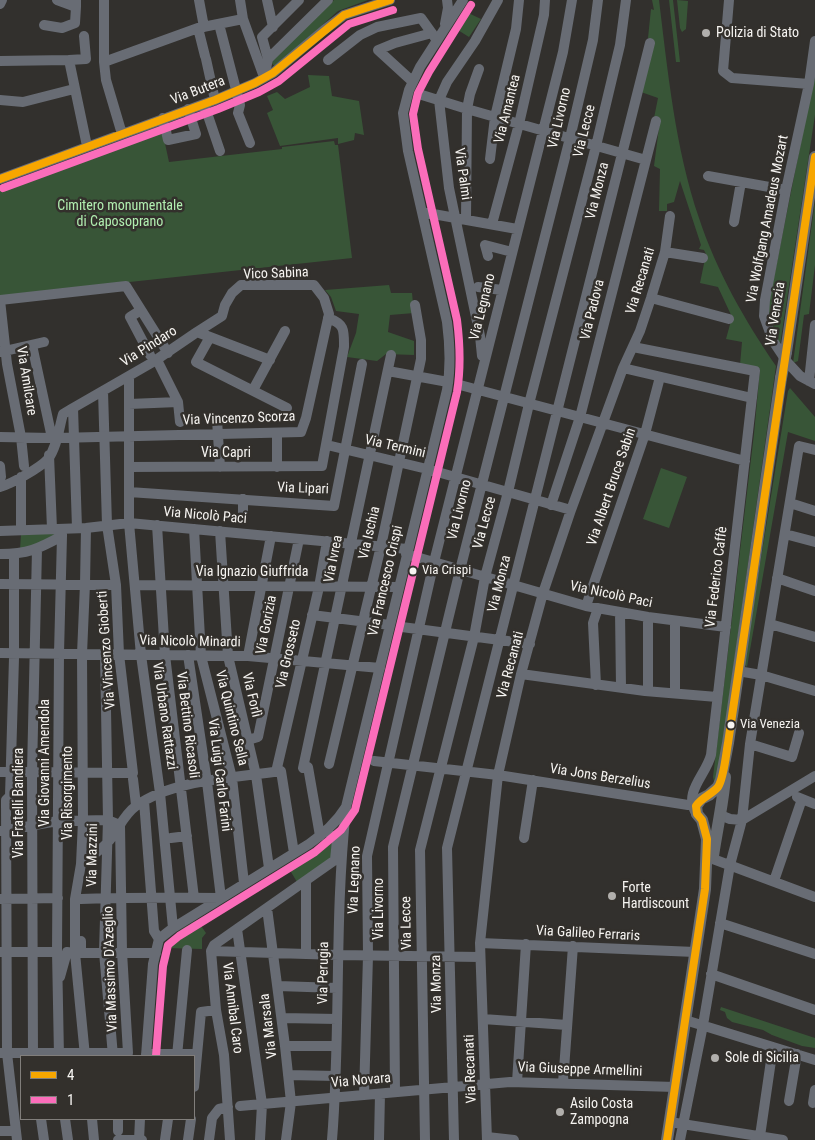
<!DOCTYPE html>
<meta charset="utf-8">
<style>
body{margin:0}
#map{position:relative;width:815px;height:1140px;overflow:hidden;background:#32302d;font-family:"Roboto Condensed",sans-serif}
canvas{display:block}
.legend{position:absolute;left:20px;top:1055px;width:175px;height:65px;box-sizing:border-box;background:#33302c;border:1px solid #817e7b;margin:0;padding:6px 9px;list-style:none;font-size:15px;color:#f6f4f1}
.legend li{display:flex;align-items:center;gap:10px;height:25px}
.legend b{width:25px;border:1px solid #817e7b}
</style>
<div id="map">
<canvas width="815" height="1140"></canvas>
<ul class="legend">
<li><b style="height:6px;background:#f7a600"></b>4</li>
<li><b style="height:6px;background:#fb6dba"></b>1</li>
</ul>
</div>
<script>
const context = document.querySelector('canvas').getContext('2d');
context.lineJoin = 'round';
function paint(path, color) { context.fillStyle = color; context.fill(path, 'evenodd'); }
function stroke(path, color, width, dash) { context.strokeStyle = color; context.lineWidth = width; context.lineCap = dash ? 'butt' : 'round'; context.setLineDash(dash || []); context.stroke(path); }
function label(font, color, halo, rows, align = 'center') {
  context.font = font + ' "Roboto Condensed",sans-serif'; context.lineWidth = 5; context.setLineDash([]); context.textBaseline = 'middle'; context.strokeStyle = halo; context.fillStyle = color; for (const [text, x, y, turn = 0] of rows) {
    context.save(); context.translate(x, y); context.rotate((+turn || 0) * Math.PI / 180); context.textAlign = isNaN(turn) ? turn : align; if (halo) context.strokeText(text, 0, 0); context.fillText(text, 0, 0); context.restore();
  }
}
paint(new Path2D(`
 M334,0H368L338,11L276,66L273,65L271,61Z
 M652,0H659C668,73 675,147 699,218C716,270 745,321 776,366L717,783L715,786L713,777L754,434L760,369L740,365L742,342L726,339L732,317L718,287L700,283L706,254L704,250L699,249L701,245L680,181L674,202L667,204V211H659L660,169L654,166L660,120L654,118L658,98L641,92L652,39L648,38L651,9L654,10Z
 M669,0H673L680,62H676Z
 M677,0L688,1L686,29L682,32L680,28Z
 M464,11L481,19L469,37L453,27Z
 M815,72V115L780,345L770,327L768,307Z
 M308,75L329,76L332,96L359,101L364,135L355,133L354,140L338,144V138L280,146L267,113L273,110L267,96L277,92L285,99L310,87Z
 M161,125L169,162L282,149V147L334,141L335,145H338L352,258L0,296V186Z
 M815,201V265L809,314L804,315L798,361L793,363Z
 M389,285L391,293H412L414,313L390,315L388,332L414,341V355L386,354L377,361L347,357L356,333L359,314L336,311L331,297L325,290Z
 M790,388L815,417V441L788,432L747,667L745,665V657L788,391Z
 M661,468L687,477L669,528L643,519Z
 M59,533L36,546L20,550L21,534Z
 M332,839V859L297,882L288,867Z
 M197,920L206,933L202,938V949L167,948C171,933 185,927 197,920Z
 M721,1007L815,1038V1048L802,1046L772,1035L763,1030L732,1022L727,1018L725,1012L720,1010Z`), '#385537');
stroke(new Path2D(`
 M57,0L76,7V0
 M104,0V62L106,80L122,134
 M199,0L204,27
 M240,0L243,19L264,77
 M267,0L273,27
 M729,0L723,71L732,78L809,84
 M0,4L2,0
 M219,24L240,105L238,113L250,143
 M445,24L448,8L447,0
 M44,25L62,28L75,23L76,7
 M198,28L205,56
 M815,41L809,84L786,190L765,300L764,316L773,341L787,362L800,376L815,384
 M206,59L215,100
 M268,59L328,0
 M69,60L86,59L84,36
 M328,60L360,35L377,27L416,19L421,18L436,39
 M0,61L69,60L87,146
 M104,62L198,28L243,19
 M264,78L268,59L262,37L299,0
 M413,82L378,50L395,43L432,33
 M422,95L467,109L646,160
 M0,100L23,102L74,89
 M204,104L220,151
 M163,118L168,140L196,134L188,109
 M490,159L495,117L516,29L519,0
 M708,176L786,190
 M0,179L215,100L255,83L273,73L324,30L344,15L390,0
 M422,212L517,229
 M466,219L467,109L470,94L479,69
 M734,222L741,182
 M492,224L519,124L544,15L545,0
 M665,252L703,258
 M488,256L485,245L512,252
 M478,287L502,290
 M651,298L729,319
 M141,310L130,317L150,355
 M210,337L196,362L287,408
 M633,347L755,371L711,755C706,775 683,792 696,813
 M1,352L44,342
 M482,356L480,336L449,188L439,100L447,82L475,41L498,0
 M157,360L178,402L180,422
 M623,368L752,398
 M388,371L448,382
 M129,377V523L141,655L160,793L173,928
 M809,381L815,325
 M460,385L745,461
 M253,390L285,331
 M129,404L178,402
 M73,408L153,362L197,332L270,360
 M217,420L220,467
 M277,433V467
 M0,437L52,438L32,345
 M57,438L301,432L306,418L329,314L324,298L314,285H241L232,293L225,305L222,316L197,332
 M327,445L427,469L571,510
 M49,455L52,529
 M0,466L1,477
 M24,466L21,437L7,364L0,300L126,286L168,353
 M129,467L322,466L344,347C344,330 345,324 328,318
 M0,487C11,484 40,468 48,459C57,447 59,428 63,414L73,408L77,528
 M129,492L334,506L362,364
 M243,499V520
 M790,503L815,511
 M551,505L580,417L656,121
 M157,525L165,655L194,898
 M194,529L201,656L232,778L244,883
 M21,530V477
 M0,531L86,528L129,523L407,549
 M220,531L228,656L256,775L269,868
 M785,534L815,542
 M0,554C28,554 38,549 62,536V532
 M406,554L586,606L648,617L726,627
 M777,578L815,591
 M0,584L116,585
 M135,585L398,587
 M586,606L645,434L660,377
 M620,612L621,687
 M312,615L390,625
 M675,621V693
 M770,624L815,637
 M402,627L530,644
 M0,653L248,656L380,668
 M14,653V554
 M105,654L108,820L104,952L113,1056
 M248,656L271,536
 M14,658L10,796L6,800L7,1053L17,1140
 M738,671L761,675L815,691
 M521,674L645,691L717,697
 M596,685L593,623L598,608
 M648,691V617
 M248,740L258,737L299,539
 M750,744L792,757L799,733
 M374,761L498,775L688,805L697,802
 M329,764L381,546L421,359V340L415,305
 M0,772H27
 M37,772L133,773L119,654L116,585L107,525L103,391
 M276,772L319,587L327,541
 M133,779L136,805
 M797,797L815,804
 M144,801L154,931L159,939
 M720,815L730,819L742,820
 M742,820L815,776
 M320,836L308,767L303,768L391,355
 M171,838L187,836
 M524,838L533,780
 M713,859L815,897
 M81,864C90,857 101,850 108,842C118,831 123,815 136,806C173,779 236,778 281,771L294,853
 M774,881L802,799
 M1,899L58,898
 M81,899C127,897 174,898 221,898L207,782L188,655
 M267,908L285,1046L291,1102L286,1140
 M720,923L815,954
 M237,929L262,1104L260,1140
 M81,941V953H156
 M480,943L695,952
 M211,951L338,955L480,957
 M0,952H57
 M306,954V881
 M711,974L815,1010
 M60,977L67,952L75,953
 M278,986L337,988
 M282,1018L337,1019
 M483,1019L567,1025
 M685,1020L815,1060
 M285,1046H336
 M0,1053H128L122,952L120,825L108,820L58,821L1,831
 M146,1054H197
 M33,1056L32,772L37,549
 M59,1056L57,952L59,653L62,536
 M85,1056L75,953V899L81,864L83,821L82,654L85,584L86,528
 M146,1056L153,964L159,939L173,928L309,844C324,833 336,823 346,807L447,390C451,367 450,345 447,322L408,151L403,113L409,90L420,67L463,0
 M177,1056L187,950
 M288,1075L336,1076
 M517,1082L526,944
 M563,1083L573,946
 M194,1087L201,1012L216,1010
 M395,1092L393,847L460,570L570,138L593,40L598,0
 M364,1095L368,956L367,856L434,562L563,52L572,0
 M789,1101L797,1054
 M813,1103L815,1090
 M240,1106L510,1082L675,1087
 M41,1119L44,1140
 M65,1119L68,1140
 M92,1119L94,1140
 M118,1119V1131
 M676,1123L783,1140
 M0,1131H16
 M760,1136L773,1047
 M487,1137L514,1140
 M118,1140H142
 M139,1140L140,1119
 M165,1140L168,1119
 M188,1140L191,1119
 M209,1140L212,1118L219,1109L228,1107
 M230,1140L224,1055L216,1010L211,951L214,945L335,860L337,840L327,831
 M332,1140C341,1030 334,919 346,809
 M379,1140L380,1094
 M425,1140L420,850L474,637L485,577L508,492L529,404L596,146L620,45L626,0
 M454,1140L447,848L650,43
 M487,1140L480,943L498,775L521,674L543,593L571,510L623,368L640,331L651,298L665,252L670,216
 M680,1140L703,1025L730,865L742,820L750,744L799,446L815,450`), '#686c74', 10);
stroke(new Path2D(`
 M786,352L815,157
 M713,856C717,829 723,803 725,777
 M667,1140L705,889L707,839L702,820L697,814L696,806L701,799L709,795L718,787L721,780L728,743L781,378`), '#686c72', 12);
stroke(new Path2D(`
 M781,378L786,352`), '#686c72', 12);
stroke(new Path2D(`
 M0,179L215,100L255,83L273,73L344,15L390,0
 M667,1140L705,889L707,839L702,820L697,814L696,806C702,797 711,795 718,787C724,778 726,754 728,743L815,157`), '#f7a600', 8);
stroke(new Path2D(`
 M3,188L218,109L259,92L279,81L349,24L393,10
 M156,1056L163,966L168,945L179,936L315,852L341,830L355,810L457,392C461,368 460,344 457,320L418,149L413,114L418,93L429,72L471,5`), '#fb6dba', 8);
for (const [x, y, r, color] of [
 [706,33,5,"#b1afac"],
 [413,571,4.5,"#f6f4f1"],
 [731,725,4.5,"#f6f4f1"],
 [612,896,5,"#b1afac"],
 [715,1058,5,"#b1afac"],
 [560,1112,5,"#b1afac"]
]) { const dot = new Path2D(); dot.arc(x, y, r, 0, 2 * Math.PI); context.fillStyle = color; context.fill(dot); stroke(dot, '#33302c', 2); }
label('13px', '#f6f4f1', '#33302c', [
 ["Via Crispi",422,571],
 ["Via Venezia",740,725]
], 'left');
label('14px', '#f6f4f1', '#33302c', [
 ["Polizia di Stato",716,33],
 ["Forte",622,888],
 ["Hardiscount",622,904],
 ["Sole di Sicilia",725,1058],
 ["Asilo Costa",570,1104],
 ["Zampogna",570,1120]
], 'left');
label('14px', '#f6f4f1', '#33302c', [
 ["Via Butera",198,91,-21],
 ["Via Amantea",508,109,-76],
 ["Via Livorno",560,118,-77],
 ["Via Lecce",585,131,-76],
 ["Via Palmi",462,174,82],
 ["Via Monza",598,191,-76],
 ["Via Wolfgang Amadeus Mozart",768,219,-79],
 ["Vico Sabina",276,274,-2],
 ["Via Recanati",641,281,-73],
 ["Via Legnano",483,307,-76],
 ["Via Padova",593,310,-76],
 ["Via Venezia",776,314,-81],
 ["Via Pindaro",149,347,-32],
 ["Via Amilcare",26,381,81],
 ["Via Vincenzo Scorza",239,419,-2],
 ["Via Termini",395,447,13],
 ["Via Capri",226,453],
 ["Via Albert Bruce Sabin",612,487,-71],
 ["Via Lipari",303,489,2],
 ["Via Livorno",460,510,-76],
 ["Via Nicolò Paci",205,516,5],
 ["Via Lecce",485,523,-75],
 ["Via Ischia",370,533,-77],
 ["Via Ivrea",334,559,-79],
 ["Via Ignazio Giuffrida",252,572],
 ["Via Federico Caffè",717,577,-83],
 ["Via Francesco Crispi",386,581,-77],
 ["Via Monza",500,584,-76],
 ["Via Nicolò Paci",611,595,12],
 ["Via Gorizia",267,625,-79],
 ["Via Nicolò Minardi",190,642,1],
 ["Via Vincenzo Gioberti",107,650,-94],
 ["Via Grosseto",289,654,-77],
 ["Via Recanati",511,665,-75],
 ["Via Forlì",251,695,77],
 ["Via Urbano Rattazzi",164,716,82],
 ["Via Quintino Sella",231,718,76],
 ["Via Bettino Ricasoli",187,725,83],
 ["Via Giovanni Amendola",45,763,-90],
 ["Via Luigi Carlo Farini",219,775,83],
 ["Via Jons Berzelius",600,777,9],
 ["Via Risorgimento",68,793,-90],
 ["Via Fratelli Bandiera",19,803,-90],
 ["Via Mazzini",93,855,-89],
 ["Via Legnano",355,880,-88],
 ["Via Livorno",379,909,-90],
 ["Via Lecce",407,923,-91],
 ["Via Galileo Ferraris",588,934,3],
 ["Via Massimo D'Azeglio",111,969,-92],
 ["Via Perugia",324,973,-89],
 ["Via Monza",437,984,-91],
 ["Via Annibal Caro",232,1008,83],
 ["Via Marsala",269,1026,-97],
 ["Via Recanati",471,1069,-92],
 ["Via Giuseppe Armellini",580,1070,2],
 ["Via Novara",361,1081,-5]
]);
label('14px', '#b1eeb0', '#33302c', [
 ["Cimitero monumentale",120,206],
 ["di Caposoprano",120,222]
]);
</script>
